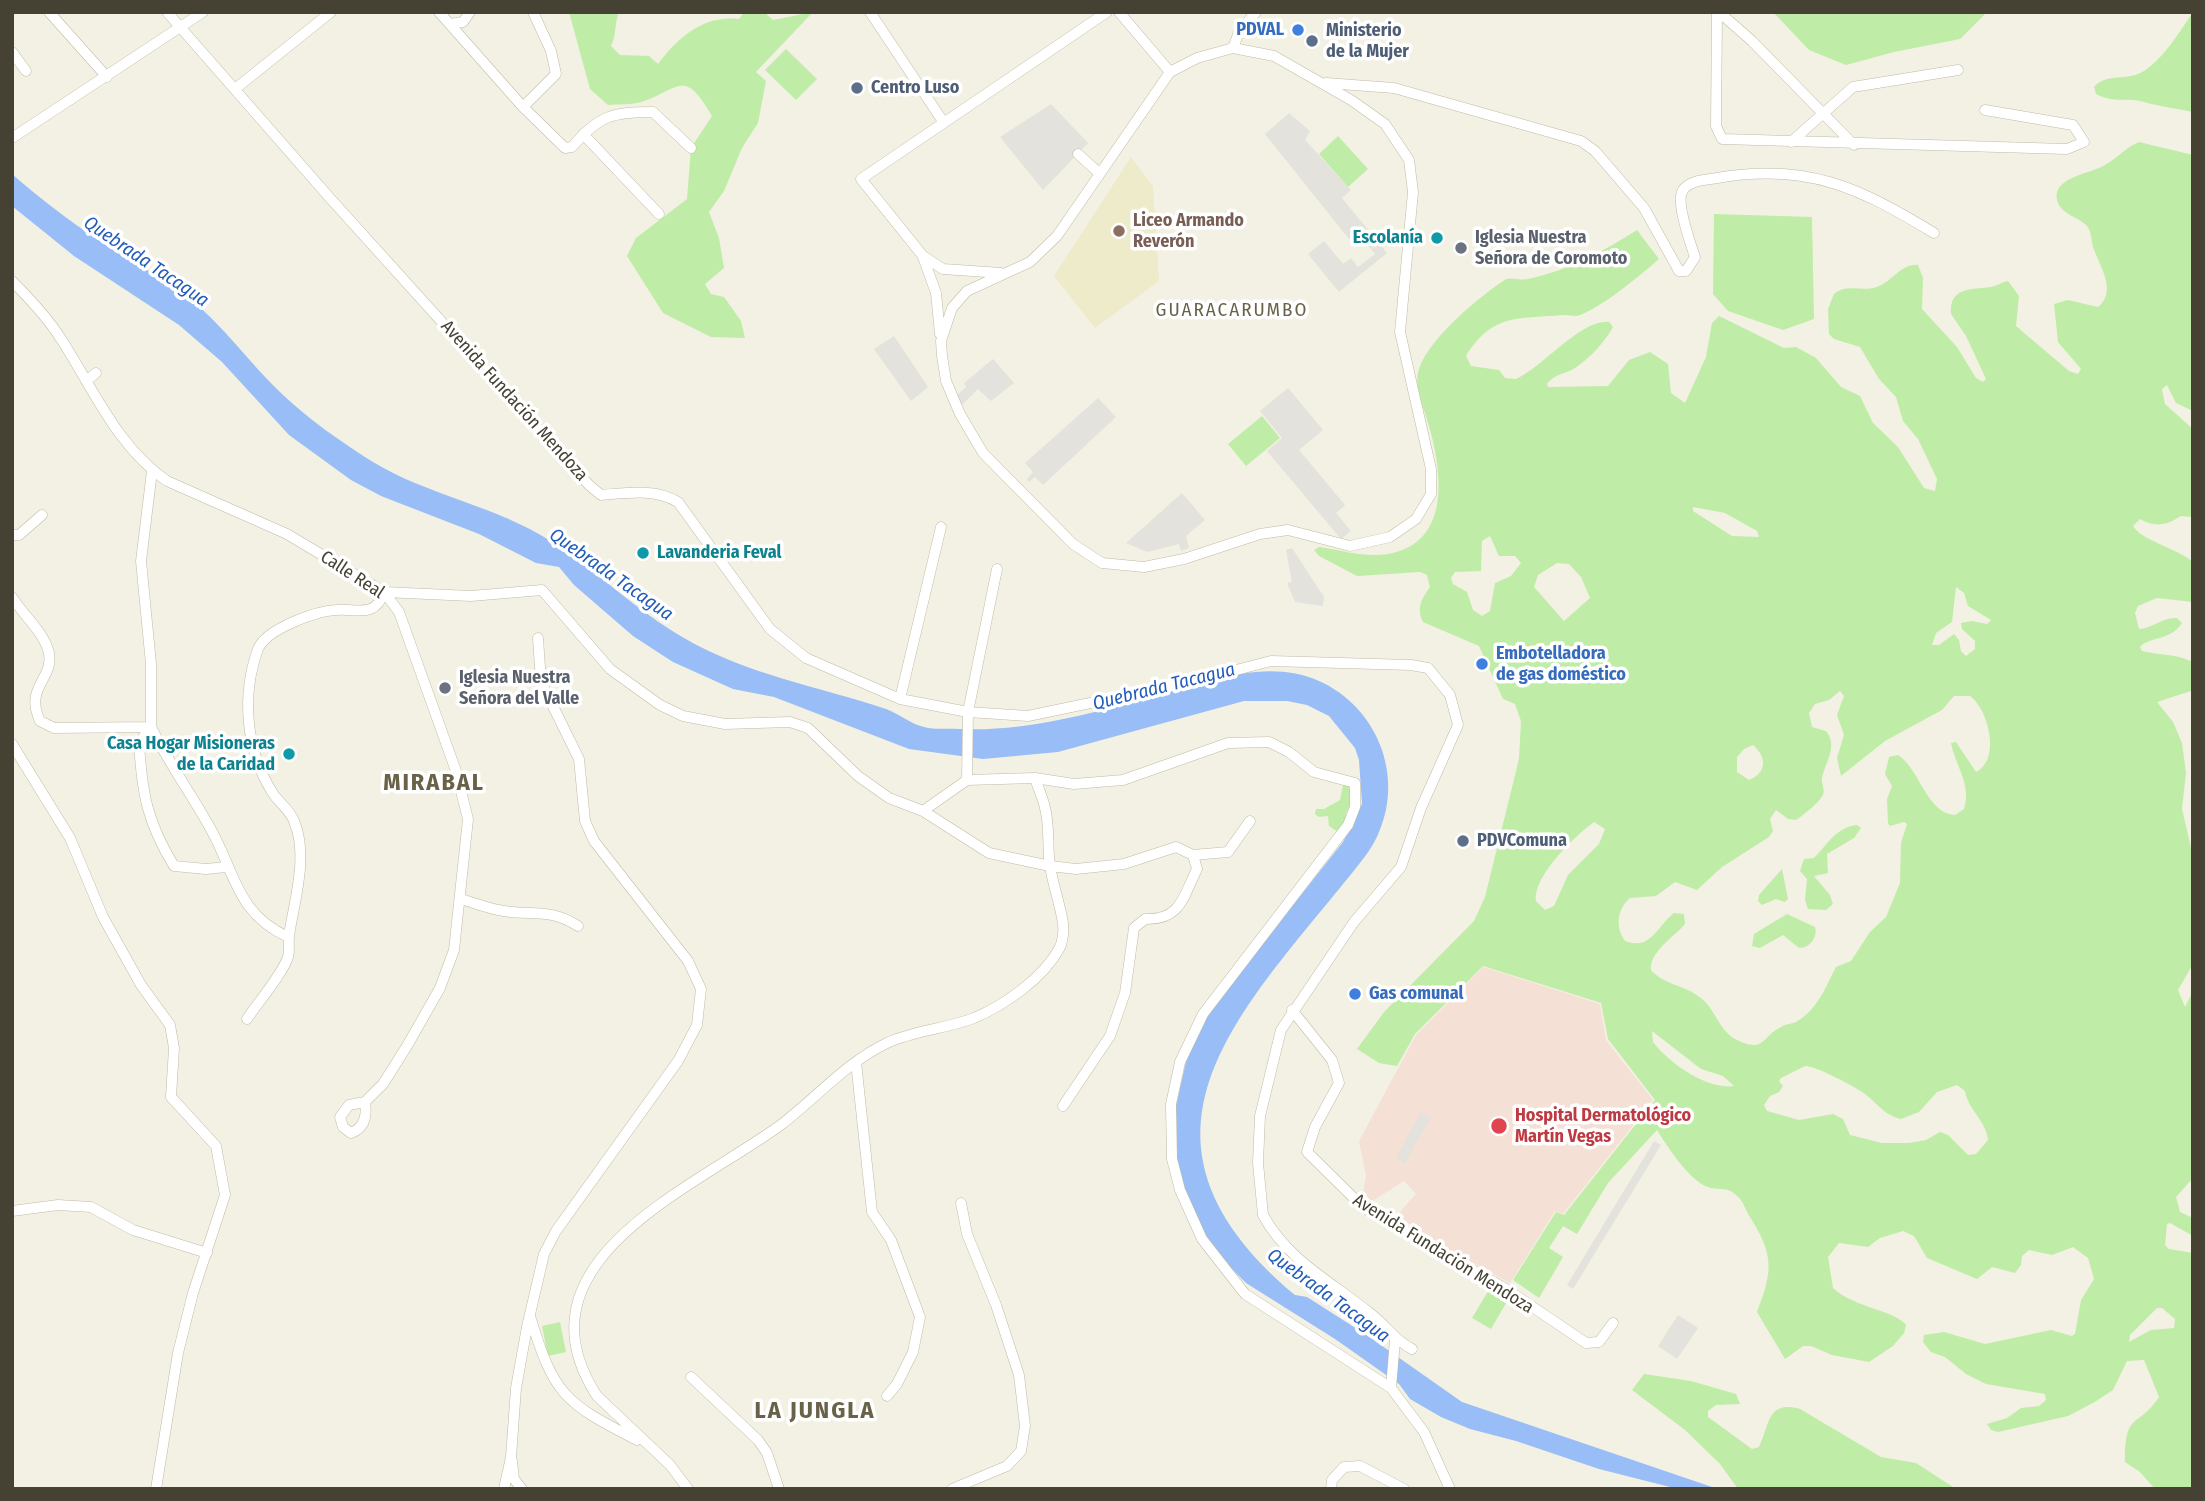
<!DOCTYPE html>
<meta charset="utf-8">
<style>
body{margin:0}
#map{position:relative;width:2205px;height:1501px;overflow:hidden;background:#f3f1e3;font-family:"Fira Sans Condensed",sans-serif}
canvas{display:block}
.frame{position:absolute;inset:0;border:14px solid #454233;pointer-events:none}
</style>
<div id="map">
<canvas width="2205" height="1501"></canvas>
<div class="frame"></div>
</div>
<script>
const context = document.querySelector('canvas').getContext('2d');
context.lineJoin = 'round';
function paint(path, color) { context.fillStyle = color; context.fill(path, 'evenodd'); }
function stroke(path, color, width, dash) { context.strokeStyle = color; context.lineWidth = width; context.lineCap = dash ? 'butt' : 'round'; context.setLineDash(dash || []); context.stroke(path); }
function label(font, color, halo, rows, align = 'center') {
  context.font = font + ' "Fira Sans Condensed",sans-serif'; context.lineWidth = 7; context.setLineDash([]); context.textBaseline = 'middle'; context.strokeStyle = halo; context.fillStyle = color; for (const [text, x, y, turn = 0] of rows) {
    context.save(); context.translate(x, y); context.rotate((+turn || 0) * Math.PI / 180); context.textAlign = isNaN(turn) ? turn : align; if (halo) context.strokeText(text, 0, 0); context.fillText(text, 0, 0); context.restore();
  }
}
paint(new Path2D(`
 M1131,157L1153,186L1159,281L1095,328L1054,276Z`), '#eeebcb');
paint(new Path2D(`
 M1483,967L1600,1004L1606,1040L1653,1100L1563,1214L1555,1211L1510,1283L1436,1243L1401,1218L1400,1212L1416,1194L1404,1181L1371,1202L1362,1200L1366,1175L1359,1141L1416,1035Z`), '#f5e0d5');
paint(new Path2D(`
 M569,12H619C614,24 617,34 611,46L620,55L649,56L658,64C678,37 704,15 739,19L744,12H764L773,20L813,12L756,72L766,81L758,123L742,148L724,191L709,212L719,238L724,268L705,284L711,294L724,297L741,321L745,338L711,337L663,313L627,256L636,238L687,199L691,148L712,116C684,67 680,89 641,102C632,105 618,104 608,105L590,89Z
 M1773,12H1987L1960,39L1894,52L1846,65L1809,50Z
 M2193,12V112C2176,108 2161,107 2144,102C2130,97 2115,104 2096,94L2094,87C2107,72 2127,82 2144,71C2165,57 2180,31 2193,12Z
 M786,49L817,79L796,100L765,70Z
 M1338,136L1368,169L1348,187L1319,154Z
 M2139,142L2193,155V411L2176,403L2167,385L2162,389L2165,404L2193,429V517L2181,516C2167,525 2156,528 2140,519L2133,526C2142,541 2177,548 2193,562V602L2157,598L2138,606L2135,613L2139,629C2152,629 2162,617 2177,618L2182,623C2171,641 2150,636 2140,647L2142,651C2162,656 2174,653 2193,662L2191,691L2157,702L2173,722L2182,743L2186,773L2182,809L2193,856V964L2178,990L2185,1007L2193,991V1178L2176,1197L2180,1212L2193,1218V1236L2170,1223L2167,1224L2165,1245L2169,1249L2193,1253V1489H2155L2140,1472L2125,1462C2125,1410 2137,1430 2159,1397L2144,1360L2127,1361L2113,1390L2093,1403L2068,1416L1998,1432L1991,1430L1987,1424L2007,1418L2021,1408L2039,1406L2046,1400L2045,1394L1986,1384L1966,1374L1945,1357L1931,1352L1923,1342L1924,1335L1944,1332L1985,1344L2051,1330L2072,1336L2075,1334L2081,1300L2094,1279L2088,1258L2073,1247L2052,1255L2029,1250L2022,1256L2021,1265L2015,1273L1992,1267L1977,1279L1927,1258L1914,1236L1903,1231L1880,1238L1868,1247L1839,1243L1828,1257L1833,1288C1854,1308 1895,1310 1906,1325L1904,1333L1893,1346L1869,1362L1832,1355L1811,1346H1803L1785,1359L1757,1312C1773,1271 1774,1255 1750,1217C1745,1210 1744,1201 1736,1195C1728,1187 1721,1190 1711,1188C1691,1184 1667,1146 1657,1130L1608,1183L1577,1234L1563,1226L1549,1248L1563,1257L1539,1298L1513,1280L1556,1212L1564,1215L1655,1100L1608,1039L1601,1003L1483,966L1415,1034L1397,1066L1379,1063L1357,1049L1384,1012L1474,921L1485,897L1519,759L1521,721L1515,704L1503,699L1479,646L1423,622C1416,608 1422,598 1430,587L1427,575L1420,572L1357,576L1319,556L1314,550L1319,547C1341,550 1366,558 1388,554C1452,543 1442,471 1429,426C1425,410 1413,386 1419,369C1429,338 1479,297 1506,279C1514,277 1520,281 1528,279C1569,270 1602,252 1637,230L1659,259C1638,277 1605,305 1580,315C1575,317 1570,315 1564,315C1521,319 1493,312 1466,356L1471,366L1499,370L1505,378L1516,379C1542,368 1581,319 1609,322L1613,327C1604,343 1591,357 1575,368C1565,374 1554,374 1547,384L1548,387L1608,386L1629,360L1650,352L1668,364L1671,393L1685,403L1706,357L1712,323L1719,316L1784,348L1796,347L1816,358L1841,387L1860,396L1873,423L1898,447L1924,488L1935,491L1937,479L1918,439L1903,421L1896,397L1879,379L1860,347L1834,339L1829,334L1828,309L1834,294C1847,284 1859,291 1873,288C1891,285 1900,263 1918,265L1923,278L1922,309L1957,347L1976,378L1983,382L1986,379L1966,336L1951,314C1949,286 1972,290 1991,287C1997,286 2002,282 2008,281L2019,296L2016,326L2069,371L2078,374L2081,369L2058,342L2054,304L2068,300L2098,307C2118,291 2099,265 2093,247C2091,239 2092,233 2087,226C2079,217 2063,215 2058,203C2049,178 2089,174 2103,166C2117,159 2124,148 2139,142ZM1693,507L1725,513L1757,531L1759,537L1732,536L1693,511ZM1490,536L1499,556H1515L1521,563L1511,576L1495,583L1490,611L1482,616L1473,610L1467,592L1453,584L1451,578L1455,572L1481,571L1482,541ZM1557,563L1569,564L1581,577L1590,598L1564,621L1534,587L1538,575ZM1956,587L1964,593L1968,606L1991,620L1987,624L1972,621L1961,623L1962,629L1975,641V649L1966,656L1961,651L1959,640L1954,634L1939,645H1932L1936,633L1952,622ZM1840,691L1844,696L1837,715L1844,735L1837,758L1841,776L1885,741L1942,710L1954,696H1970C1989,710 2001,760 1976,772L1956,742L1951,743C1955,765 1972,785 1964,809L1955,815C1926,813 1920,769 1898,755L1889,757L1885,774L1892,786L1887,799L1888,823L1890,826L1904,822L1907,824L1901,843L1900,883L1886,917L1870,932L1851,961L1836,967C1825,988 1818,1009 1796,1022C1791,1024 1785,1024 1781,1027C1761,1037 1765,1054 1735,1039C1719,1030 1715,1009 1701,998C1685,985 1664,985 1651,970C1649,952 1675,936 1685,924L1684,914L1674,913C1657,926 1651,951 1625,941C1615,927 1617,909 1630,898L1656,896L1675,882L1697,890L1722,867L1769,837L1773,831L1770,819L1776,810L1788,819L1796,820C1804,814 1815,806 1821,798C1827,791 1821,785 1822,778C1826,761 1838,746 1826,731L1812,727L1809,713L1815,704L1829,700ZM1753,745C1767,757 1767,773 1749,780L1737,772V757L1744,749ZM1594,822L1605,829L1599,844L1568,875L1554,906L1545,910L1536,901C1533,876 1575,836 1594,822ZM1652,1031L1701,1069L1723,1076L1734,1086C1707,1090 1669,1063 1653,1042ZM1805,1066C1814,1065 1856,1087 1865,1094C1878,1104 1884,1115 1901,1119L1919,1112L1937,1092L1957,1085L1965,1091C1968,1110 1986,1120 1988,1140L1976,1154L1968,1155L1948,1135L1940,1132L1926,1140L1909,1143H1882L1850,1135L1843,1119L1833,1114L1799,1120L1767,1111L1764,1105L1770,1096L1779,1092L1783,1086L1779,1081L1781,1078ZM2157,1308H2162L2175,1319L2174,1328L2151,1330L2129,1342L2130,1335Z
 M1714,214L1812,217L1814,319L1783,330L1728,311L1713,294Z
 M1262,416L1280,438L1246,466L1228,444Z
 M1348,784L1353,800L1346,813L1347,820L1338,832L1329,826L1328,816L1319,817L1315,814L1316,809H1324L1340,800L1343,785Z
 M1857,825L1861,828L1854,838L1827,854L1828,873L1814,876L1830,895L1833,904L1826,910L1808,909L1805,900L1807,879L1800,871L1804,859L1814,858C1827,845 1836,827 1857,825Z
 M1782,869L1788,899L1785,902L1776,899L1762,905L1758,901L1759,895Z
 M1787,914L1815,927C1818,937 1810,948 1799,948L1783,935L1760,948L1752,946L1754,934Z
 M1490,1288L1509,1298L1491,1329L1472,1318Z
 M560,1322L566,1352L548,1356L542,1326Z
 M1644,1374L1691,1381L1736,1394L1740,1404L1716,1405L1708,1411V1417L1752,1449L1759,1447C1770,1424 1767,1400 1800,1409L1881,1457L1916,1463L1956,1489H1738L1720,1464L1685,1430L1632,1390Z`), '#bfeca7');
paint(new Path2D(`
 M1051,104L1088,143L1043,190L1000,137Z
 M1289,113L1310,131L1305,140L1351,190L1342,198L1387,253L1339,292L1308,254L1324,241L1343,264L1351,258L1358,267L1375,254L1357,232L1349,239L1265,134Z
 M894,336L928,387L911,401L874,349Z
 M993,359L1014,383L991,401L978,389L961,406L956,396L966,387L964,383Z
 M1288,388L1323,430L1299,450L1345,505L1336,513L1351,531L1341,539L1267,451L1282,438L1260,411Z
 M1098,398L1116,417L1043,485L1035,477L1029,482L1027,479L1033,472L1025,463Z
 M1182,493L1205,520L1186,536L1189,548L1181,551L1179,544L1147,552L1126,543Z
 M1292,548L1324,597L1323,606L1295,602L1287,583L1292,582L1286,550Z
 M1421,1112L1431,1117L1405,1163L1396,1158Z
 M1654,1141L1661,1145L1573,1289L1567,1285Z
 M1678,1315L1698,1328L1677,1359L1658,1346Z`), '#e3e2dc');
paint(new Path2D(`
 M12,174C45,203 79,228 115,251C139,267 166,278 188,297C224,326 250,364 283,395C310,420 341,442 373,462C429,496 497,506 552,542C598,572 637,611 684,638C748,675 817,686 886,709C899,714 911,724 924,727C935,730 948,728 959,729C1025,732 1088,714 1152,697C1205,683 1266,657 1319,681C1377,707 1404,775 1379,832C1374,845 1365,857 1356,868C1242,1011 1105,1135 1295,1295L1307,1297L1368,1336L1462,1402L1718,1489H1678L1599,1469L1516,1441L1470,1429L1441,1417L1410,1399L1399,1384L1335,1339L1246,1283L1213,1250L1192,1210L1178,1168L1173,1119L1188,1053L1208,1012L1343,842L1362,804L1359,760L1355,748L1329,716L1307,705L1287,701H1244L1058,752L983,759L909,749L774,697L733,689L673,662L633,636L574,585L559,567L536,563L479,534L381,496L351,480L289,435L222,362L179,325L74,256L12,206Z`), '#99bdf6');
const street = new Path2D(`
 M49,12L107,77
 M167,12L329,197L589,485L601,495C627,493 655,488 678,502L770,629L806,658L900,699L968,712L1028,716L1186,683L1271,661L1411,665L1428,668L1450,695L1458,725L1421,808L1401,867L1354,922L1281,1030L1260,1116L1258,1163L1263,1215C1288,1261 1332,1282 1371,1314C1387,1326 1394,1340 1412,1349
 M439,12L523,107L556,74L551,51L533,12
 M870,12L944,123
 M1119,12L1170,72
 M1717,12L1716,126L1722,139L2067,149L2084,142L2073,125L1985,110
 M1719,12L1752,41L1854,145
 M450,24L463,22L470,12
 M1233,48L1274,56L1351,100L1385,124L1409,160L1413,192L1400,332L1431,469V494L1416,519L1390,537L1350,546L1288,530L1260,534L1184,559L1144,567L1102,563L1073,544L983,453L960,414L946,381L942,356L941,341L952,308L967,291L1030,262L1057,236L1170,72L1197,58Z
 M1233,48L1239,32L1256,12
 M12,52L26,71
 M1326,83L1394,88L1581,141L1595,151L1644,208L1679,271H1686L1695,257C1691,245 1675,201 1683,190C1690,180 1706,180 1717,178C1807,162 1860,188 1934,233
 M235,89L331,12
 M523,107L565,148L572,147C599,115 613,112 653,112L691,148
 M583,134L659,214
 M12,138L203,12
 M1791,142L1853,87L1958,70
 M1078,154L1099,173L1098,176
 M923,257L936,293L940,334
 M1001,273L943,269L923,256L861,179L1107,12
 M12,281C30,299 48,318 61,339C93,388 117,447 167,481L287,534L384,592L399,612L456,771L468,819L454,950L440,988L407,1046L383,1084L365,1102
 M86,381L96,373
 M152,471L141,561L151,664V727L139,743C142,793 147,822 174,866L206,869L226,867
 M12,535H19L42,515
 M12,597C23,615 44,632 49,653C54,679 24,687 40,721L54,728L151,727C168,762 190,792 209,826C235,870 235,913 288,937
 M900,699L941,527
 M12,744L70,838L103,917L141,985L170,1025L174,1048L171,1097L216,1146L225,1195L193,1293L178,1353L156,1489
 M967,780L968,712L997,569
 M923,811L989,853L1050,866L1076,869L1124,864L1176,847L1193,855L1228,852L1250,821
 M461,899C475,903 489,909 504,911C534,916 549,908 578,926
 M1292,1010L1332,1060L1339,1083L1315,1127L1307,1152L1364,1208L1506,1289L1586,1343L1599,1342L1613,1323
 M247,1019C258,1002 282,975 288,957C290,951 288,943 289,936C294,901 309,856 294,821C290,810 278,802 272,792C246,750 241,696 258,649C266,629 316,611 336,610C357,608 375,619 384,592L471,596L542,590L610,669L660,705L683,716L725,724L790,722L808,728L858,776L889,798L923,811L967,780L1035,778L1074,784L1123,780L1228,743L1269,742L1289,752L1314,772L1355,783V807L1348,825L1203,1014L1180,1062L1171,1104L1172,1159L1180,1190L1202,1239L1245,1294L1391,1388
 M856,1062L872,1212L891,1240L920,1317L913,1352L897,1384L887,1396
 M365,1102C367,1115 365,1128 351,1133L343,1127L340,1117L349,1105Z
 M1063,1106L1110,1036L1125,993L1134,928L1145,919C1181,920 1183,897 1197,869L1193,855
 M12,1211L58,1205L91,1207L133,1230L207,1253
 M530,1316C554,1396 565,1403 637,1440
 M1395,1340L1391,1388L1424,1432L1450,1489
 M691,1377L758,1440L767,1453L779,1489
 M512,1461L514,1479L522,1489
 M504,1489L511,1457L516,1388L527,1327L544,1254L556,1231L678,1061L697,1025L701,989L688,961L594,841L585,821L579,759L541,682L538,638
 M688,1489L670,1465L597,1396C509,1261 697,1187 782,1124C817,1097 847,1062 887,1043C915,1030 946,1029 974,1018C1005,1005 1043,978 1059,949C1063,942 1064,930 1063,923C1060,904 1053,885 1050,866C1047,847 1050,826 1045,808C1043,798 1038,788 1035,778
 M952,1489L1007,1466L1021,1451L1025,1426L1019,1375L996,1305L967,1234L961,1203
 M1331,1489L1332,1480L1344,1467L1360,1466L1404,1489`);
stroke(street, '#bfbba5', 11);
stroke(street, '#fff', 10);
for (const [x, y, r, color] of [
 [1298,30,7,"#3f7fe0"],
 [1312,41,7,"#5c6f8a"],
 [857,88,7,"#5c6f8a"],
 [1119,231,7,"#8d6e63"],
 [1437,238,7,"#0f9aa8"],
 [1461,248,7,"#6b7280"],
 [643,553,7,"#0f9aa8"],
 [1482,664,7,"#3f7fe0"],
 [445,688,7,"#6b7280"],
 [289,754,7,"#0f9aa8"],
 [1463,841,7,"#5c6f8a"],
 [1355,994,7,"#3f7fe0"],
 [1499,1126,9,"#e0444e"]
]) { const dot = new Path2D(); dot.arc(x, y, r, 0, 2 * Math.PI); context.fillStyle = color; context.fill(dot); stroke(dot, '#fff', 2.5); }
label('bold 18px', '#366cbe', '#fff', [
 ["PDVAL",1284,30,"right"],
 ["Embotelladora",1496,654],
 ["de gas doméstico",1496,675],
 ["Gas comunal",1369,994]
], 'left');
label('bold 18px', '#4e5e75', '#fff', [
 ["Ministerio",1326,31],
 ["de la Mujer",1326,52],
 ["Centro Luso",871,88],
 ["PDVComuna",1477,841]
], 'left');
label('bold 18px', '#785e54', '#fff', [
 ["Liceo Armando",1133,221],
 ["Reverón",1133,242]
], 'left');
label('bold 18px', '#0d838f', '#fff', [
 ["Escolanía",1423,238],
 ["Lavanderia Feval",657,553,"left"],
 ["Casa Hogar Misioneras",275,744],
 ["de la Caridad",275,765]
], 'right');
label('bold 18px', '#5b616d', '#fff', [
 ["Iglesia Nuestra",1475,238],
 ["Señora de Coromoto",1475,259],
 ["Iglesia Nuestra",459,678],
 ["Señora del Valle",459,699]
], 'left');
label('18px', '#454233', '#fff', [
 ["Avenida Fundación Mendoza",514,401,48],
 ["Calle Real",352,575,33],
 ["Avenida Fundación Mendoza",1443,1254,32]
]);
label('bold 18px', '#be3a42', '#fff', [
 ["Hospital Dermatológico",1515,1116],
 ["Martín Vegas",1515,1137]
], 'left');
label('italic 19px', '#235cba', '#fff', [
 ["Quebrada Tacagua",146,262,34],
 ["Quebrada Tacagua",611,575,35],
 ["Quebrada Tacagua",1164,687,-14],
 ["Quebrada Tacagua",1328,1296,36]
]);
context.letterSpacing = '2px';
label('19px', '#696249', '#fff', [
 ["GUARACARUMBO",1232,311]
]);
context.letterSpacing = '0px';
context.letterSpacing = '2px';
label('bold 24px', '#696249', '#fff', [
 ["MIRABAL",434,783],
 ["LA JUNGLA",815,1411]
]);
context.letterSpacing = '0px';
</script>
